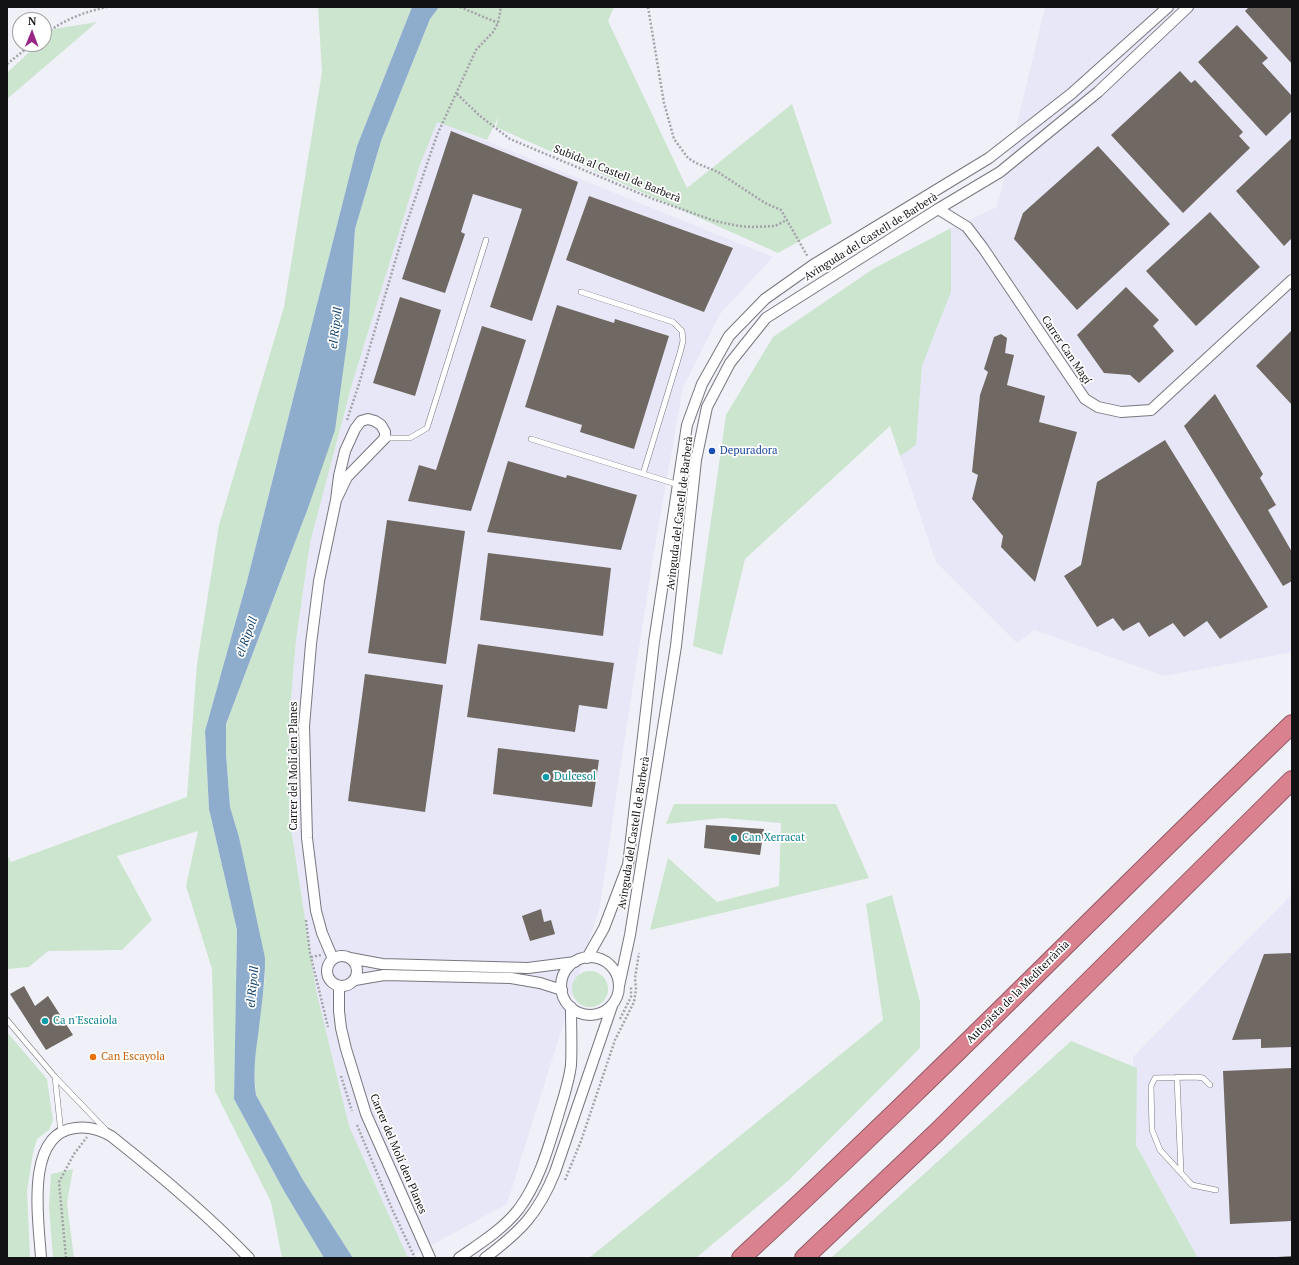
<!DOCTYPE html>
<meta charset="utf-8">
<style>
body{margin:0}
#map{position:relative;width:1299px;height:1265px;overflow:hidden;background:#f0f0f9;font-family:"PT Serif",serif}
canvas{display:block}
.frame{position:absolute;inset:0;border:8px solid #121215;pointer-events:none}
.north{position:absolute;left:12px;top:12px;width:40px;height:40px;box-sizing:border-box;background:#fff;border:1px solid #a0a0a1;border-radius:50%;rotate:1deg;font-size:11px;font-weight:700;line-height:16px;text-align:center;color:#121215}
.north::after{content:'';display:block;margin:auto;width:14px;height:18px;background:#982684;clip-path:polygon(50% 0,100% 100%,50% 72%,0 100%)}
</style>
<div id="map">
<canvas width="1299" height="1265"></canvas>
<div class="frame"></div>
<div class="north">N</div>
</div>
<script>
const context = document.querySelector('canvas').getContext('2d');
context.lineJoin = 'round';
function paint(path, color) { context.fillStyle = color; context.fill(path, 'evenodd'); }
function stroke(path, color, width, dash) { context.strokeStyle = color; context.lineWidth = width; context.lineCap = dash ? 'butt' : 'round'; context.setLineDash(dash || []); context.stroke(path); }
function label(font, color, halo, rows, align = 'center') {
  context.font = font + ' "PT Serif",serif'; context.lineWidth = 3.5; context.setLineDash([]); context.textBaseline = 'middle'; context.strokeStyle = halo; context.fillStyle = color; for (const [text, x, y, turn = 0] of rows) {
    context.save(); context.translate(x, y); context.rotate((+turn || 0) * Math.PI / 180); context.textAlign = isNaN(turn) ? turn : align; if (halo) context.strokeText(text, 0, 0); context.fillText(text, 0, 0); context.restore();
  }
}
paint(new Path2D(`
 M1045,7H1292V650L1288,653L1164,676L1034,630L1017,643L936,562L900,456L916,444L922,366L951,292V228L997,207Z
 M437,121L773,257L720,314L683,387L655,546L621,763L600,906L507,1204L408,1258L349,1126L316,990L289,815V723L296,640L310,543L352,384L420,165Z
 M1292,894V1258H1198L1136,1145L1133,1057Z`), '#e8e7f8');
paint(new Path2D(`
 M318,7H412L357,146L247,581L205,731L209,809L237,930L234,1099L284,1191L324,1258H282L271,1202L215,1091L212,969L186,886L198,831L117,856L152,920L122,950L48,951L29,967L7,969V855L11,862L187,797L197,664L219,525L284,307L322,72Z
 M439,7H614L608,21L687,188L792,104L832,223L778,253L496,127L499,116L487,140L437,122L420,165L352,384L310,543L296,640L289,723V815L316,990L349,1126L408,1258H353L303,1180L256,1095L254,1066L265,977L239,837L230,807L226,754V724L308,508L348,335L355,229L381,141L430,19Z
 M97,22L7,99V73L38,44H44V39L54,29Z
 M951,228V292L922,366L916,445L900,456L890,426L745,559L722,655L693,646L726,415L773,337L873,269Z
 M674,804H836L869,878L650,930L668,858L717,902L779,886L781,823L722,818L666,824Z
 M892,895L920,1002V1048L789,1180L696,1258H589L883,1020L866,904Z
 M572 989a18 18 0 1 1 36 0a18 18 0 1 1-36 0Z
 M7,1032L47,1079L53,1120L49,1130L37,1139L33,1153L27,1191L30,1258H7Z
 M1071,1041L1137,1068L1136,1145L1198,1258H831Z
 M73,1169L67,1203L74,1258H53L49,1207L51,1174Z`), '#cce5ce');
paint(new Path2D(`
 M412,7H439L430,19L381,141L355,229L348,335L335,430L308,508L226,724V754L230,807L239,837L265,958C265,984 261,1010 258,1036C255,1056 253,1075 256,1095L303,1180L353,1258H324L284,1191L234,1099L237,930L209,809L205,731L247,581L357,146Z`), '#8eaccc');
paint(new Path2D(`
 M1249,7H1292V64L1245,11Z
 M1237,25L1268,58L1262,63L1292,96V111L1266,136L1198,62Z
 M1180,71L1191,83L1195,80L1243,132L1239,136L1250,148L1183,213L1111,135Z
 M451,131L578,182L532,321L490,307L522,209L473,194L461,232L465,234L445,293L402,279Z
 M1292,138V238L1284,246L1236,191Z
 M1098,146L1170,224L1077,310L1014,239L1023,213Z
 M589,196L733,248L704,312L566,260Z
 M1210,212L1260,267L1196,326L1146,271Z
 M1126,287L1159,320L1153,326L1174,351L1139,383L1130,375L1104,373L1077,335Z
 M400,297L441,310L415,396L373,383Z
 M557,305L614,323L615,319L669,336L634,449L580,432L582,425L525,407Z
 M482,326L526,340L471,511L408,501L419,465L436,470Z
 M1292,330V405L1256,366Z
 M1001,334L1007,338L1005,353L1014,355L1007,385L1045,396L1039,422L1077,432L1035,582L1001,547L1003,536L972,499L978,475L972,472L980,395L988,372L984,369L994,337Z
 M1215,394L1263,474L1260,478L1276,505L1268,510L1292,552V581L1283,586L1184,426Z
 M1165,440L1268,607L1220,639L1207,621L1184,637L1173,623L1149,637L1139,622L1123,631L1113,618L1097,627L1064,576L1081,565L1097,482Z
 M508,461L566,478L567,475L637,495L621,550L487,532Z
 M387,520L465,531L446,664L368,653Z
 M488,553L611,568L603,636L480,620Z
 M478,644L614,663L607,709L579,705L575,732L467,717Z
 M365,674L443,685L425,812L348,801Z
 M498,748L599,760L592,807L493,794Z
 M706,825L764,829L760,855L704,848Z
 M541,909L544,922L551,920L555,934L530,941L522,916Z
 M1292,953V1047L1261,1048V1039L1232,1040L1264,954Z
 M24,986L35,1006L48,996L73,1035L46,1050L10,994Z
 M1292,1068V1221L1230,1224L1223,1071Z
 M1292,1256V1258H1277V1257Z`), '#706963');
const lane = new Path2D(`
 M581,292L673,322L682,331L683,341L680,353L643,474
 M385,438H410L427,428L486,240
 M531,439L679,485
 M7,1020L55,1077L106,1130
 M55,1077L61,1133
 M1177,1077L1181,1173
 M1210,1085L1203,1078L1196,1077L1155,1078L1151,1086L1152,1130L1160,1150L1192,1185L1216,1190`);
const street = new Path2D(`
 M938,209L967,227L983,248L1085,399L1098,407L1121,412L1151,410L1292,280
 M327 971a15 15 0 1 1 30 0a15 15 0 1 1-30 0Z
 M561 986a29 29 0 1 1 58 0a29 29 0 1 1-58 0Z
 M350,958L382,964L528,968L575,962
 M587,958L604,928L628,865L654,642L687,425L702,384L729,336L765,299L813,265L989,158L1071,94L1168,7
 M333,959L322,933L316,911L307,838L304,726L311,644L319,581L336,500L339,476L345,451L355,429L361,421L368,419L375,421L381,425L385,432V438L347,477L336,500
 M355,980L384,975L511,978L540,983L562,990
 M619,986L630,935L676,646L696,460L707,407L730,363L766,318L938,209L1000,172L1098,92L1188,7
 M339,987V1011L341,1028L346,1049L366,1114L430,1258
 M41,1258C39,1223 24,1134 75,1128C88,1126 99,1129 111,1136C159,1174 206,1213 249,1258
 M459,1258C479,1244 502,1230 518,1210C539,1182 548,1149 558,1116C563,1099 569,1082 571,1065C572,1046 571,1027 571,1007
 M485,1258C521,1231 538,1214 555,1172L612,1006`);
const highway = new Path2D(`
 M741,1258C929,1085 1108,901 1292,724
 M804,1258L936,1133L1292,780`);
stroke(lane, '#77777f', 6);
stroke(street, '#77777f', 12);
stroke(highway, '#935a64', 20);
stroke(new Path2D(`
 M460,7L498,23
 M648,7L664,103L674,139L688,158L696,163L718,172L765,203L781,210L808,257
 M44,35C63,20 84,12 107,7
 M7,64L32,44
 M457,94L480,116L510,139L653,199L715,221L739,226L752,227L775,226L787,220
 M347,420L358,387L405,228L437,135L476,50L493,32L498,23L501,7
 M306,920L310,953L328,1027
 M311,957L321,955
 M620,1019L631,997V986
 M341,1076L352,1111
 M357,1125L392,1209L415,1258
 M565,1180L581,1141L615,1040L634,1002L636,989L635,978L639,953
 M66,1258L59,1182L74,1154L87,1137`), '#a3a3aa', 2.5, [2, 2]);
stroke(lane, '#fff', 5);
stroke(street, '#fff', 10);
stroke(highway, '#d9818f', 18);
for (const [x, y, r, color] of [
 [712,451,4,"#1a4fb4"],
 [546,777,4,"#0f9aa8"],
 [734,838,4,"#0f9aa8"],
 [45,1021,4,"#0f9aa8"],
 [93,1057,4,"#e8710a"]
]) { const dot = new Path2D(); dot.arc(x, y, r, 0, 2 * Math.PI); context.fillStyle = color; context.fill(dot); stroke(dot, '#fff', 1.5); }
label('11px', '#121215', '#fff', [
 ["Subida al Castell de Barberà",617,174,22],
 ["Avinguda del Castell de Barberà",871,237,-32],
 ["Carrer Can Magí",1066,350,56],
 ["Avinguda del Castell de Barberà",680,513,-83],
 ["Carrer del Molí den Planes",294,766,-90],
 ["Avinguda del Castell de Barberà",634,833,-81],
 ["Autopista de la Mediterrània",1018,992,-45],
 ["Carrer del Molí den Planes",398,1154,67]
]);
label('11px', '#164399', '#fff', [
 ["Depuradora",720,451]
], 'left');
label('11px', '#0d838f', '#fff', [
 ["Dulcesol",554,777],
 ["Can Xerracat",742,838],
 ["Ca n'Escaiola",53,1021]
], 'left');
label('11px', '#c56008', '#fff', [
 ["Can Escayola",101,1057]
], 'left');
label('italic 12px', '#14436d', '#fff', [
 ["el Ripoll",336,328,-83],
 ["el Ripoll",247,637,-70],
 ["el Ripoll",253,987,-85]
]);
</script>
